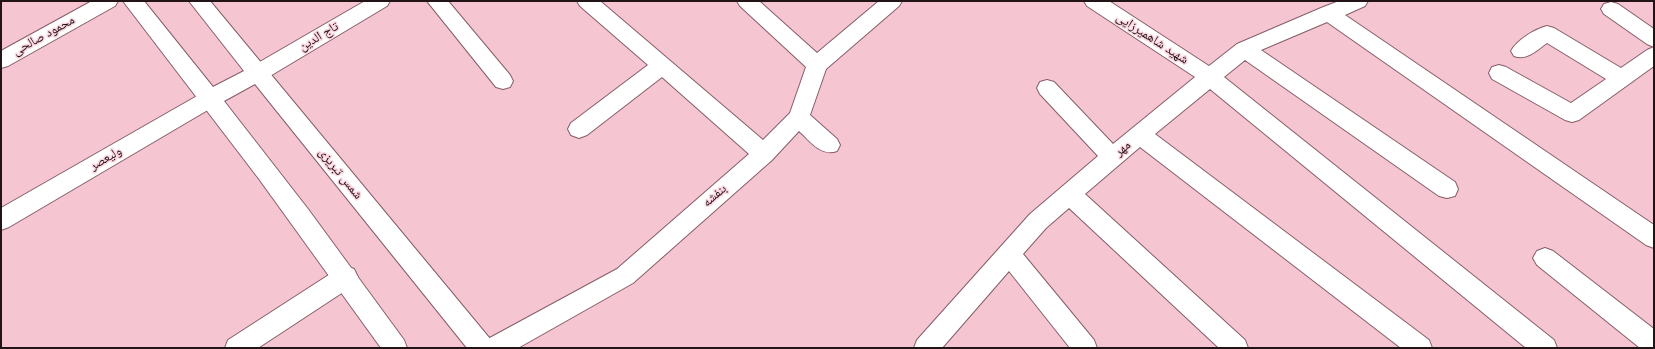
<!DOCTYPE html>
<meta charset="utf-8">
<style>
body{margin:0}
#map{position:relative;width:1655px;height:349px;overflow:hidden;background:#f5c6d2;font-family:"Nunito Sans",sans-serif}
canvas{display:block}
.frame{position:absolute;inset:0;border:2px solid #221317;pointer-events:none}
</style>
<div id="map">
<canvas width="1655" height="349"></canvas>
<div class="frame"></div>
</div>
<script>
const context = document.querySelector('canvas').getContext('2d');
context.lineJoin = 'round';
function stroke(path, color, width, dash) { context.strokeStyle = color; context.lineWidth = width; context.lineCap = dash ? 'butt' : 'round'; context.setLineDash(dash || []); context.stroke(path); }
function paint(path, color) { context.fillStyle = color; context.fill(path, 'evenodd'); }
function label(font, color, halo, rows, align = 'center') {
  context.font = font + ' "Nunito Sans","Noto Naskh Arabic",sans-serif'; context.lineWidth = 3; context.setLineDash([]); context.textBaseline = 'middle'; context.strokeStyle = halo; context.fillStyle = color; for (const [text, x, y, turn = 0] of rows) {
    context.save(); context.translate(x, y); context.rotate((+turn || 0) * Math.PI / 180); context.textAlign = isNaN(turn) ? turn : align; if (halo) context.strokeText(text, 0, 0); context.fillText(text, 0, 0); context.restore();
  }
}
const minor = new Path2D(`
 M92,1H118L115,6L8,66L1,68V51Z
 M365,1H390L387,6L265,79L258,81L251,79L248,73L251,67Z
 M427,1H448L510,75L513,81L510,87L503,89L496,87Z
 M577,1H600L763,140L790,113L806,67L740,6L737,1H759L817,53L879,1H902L899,6L826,69L810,115L837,139L840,145L837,151C821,157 810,141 799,131L772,160L633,283L518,348H483L486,340L617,269L749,154L662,77L587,135L579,138L571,135L568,129L571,123L648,65L580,6Z
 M1084,1H1109L1209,66L1237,44L1321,8L1339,1H1368L1365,6L1345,15L1654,225V248L1646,245L1327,22L1261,50L1455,182L1458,189L1455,196L1447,198L1439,196L1245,60L1224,77L1554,340L1557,348H1526L1210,89L1155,134L1429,340L1432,348H1401L1140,147L1085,194L1245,340L1248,348H1219L1069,208L1046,228L1023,254L1094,340L1097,348H1070L1009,271L942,348H914L917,340L1030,214L1098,156L1040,94L1037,88L1040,82L1047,80L1054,82L1113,144L1195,77L1087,6Z
 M1611,2L1618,4L1654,29V47L1647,44L1604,14L1601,9L1604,4Z
 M1547,26L1554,28L1621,68L1647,50L1654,47V66L1579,120L1572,122L1565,120L1492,79L1489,73L1492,67L1499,65L1506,67L1571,103L1606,79L1547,43C1537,50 1527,61 1514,56L1511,51C1517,40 1535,29 1547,26Z
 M1545,248L1553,251L1654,329V348H1640L1537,265L1533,258L1537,251Z
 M346,266L354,269L358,277L354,285L258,348H225L228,340L338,269Z`);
const tertiary = new Path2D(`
 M211,90L218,92L221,98L218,104L9,227L1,230V208L204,92Z`);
const secondary = new Path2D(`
 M123,1H144L213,87L244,71L189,1H210L491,340L494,348H467L255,84L224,101L308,209L404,340L407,348H381L259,179Z`);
stroke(minor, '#855d68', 2);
stroke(tertiary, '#855d68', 2);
stroke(secondary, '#855d68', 2);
paint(minor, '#fff');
paint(tertiary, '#fff');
paint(secondary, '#fff');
label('13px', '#221317', '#fcd6e0', [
 ["محمود صالحی",44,36,-29],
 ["تاج الدین",319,37,-31],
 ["شهید شاهمیرزایی",1152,39,33],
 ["مهر",1123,149,-39],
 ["ولیعصر",106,159,-30],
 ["شمس تبریزی",340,174,51],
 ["بنفشه",715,196,-41]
]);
</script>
